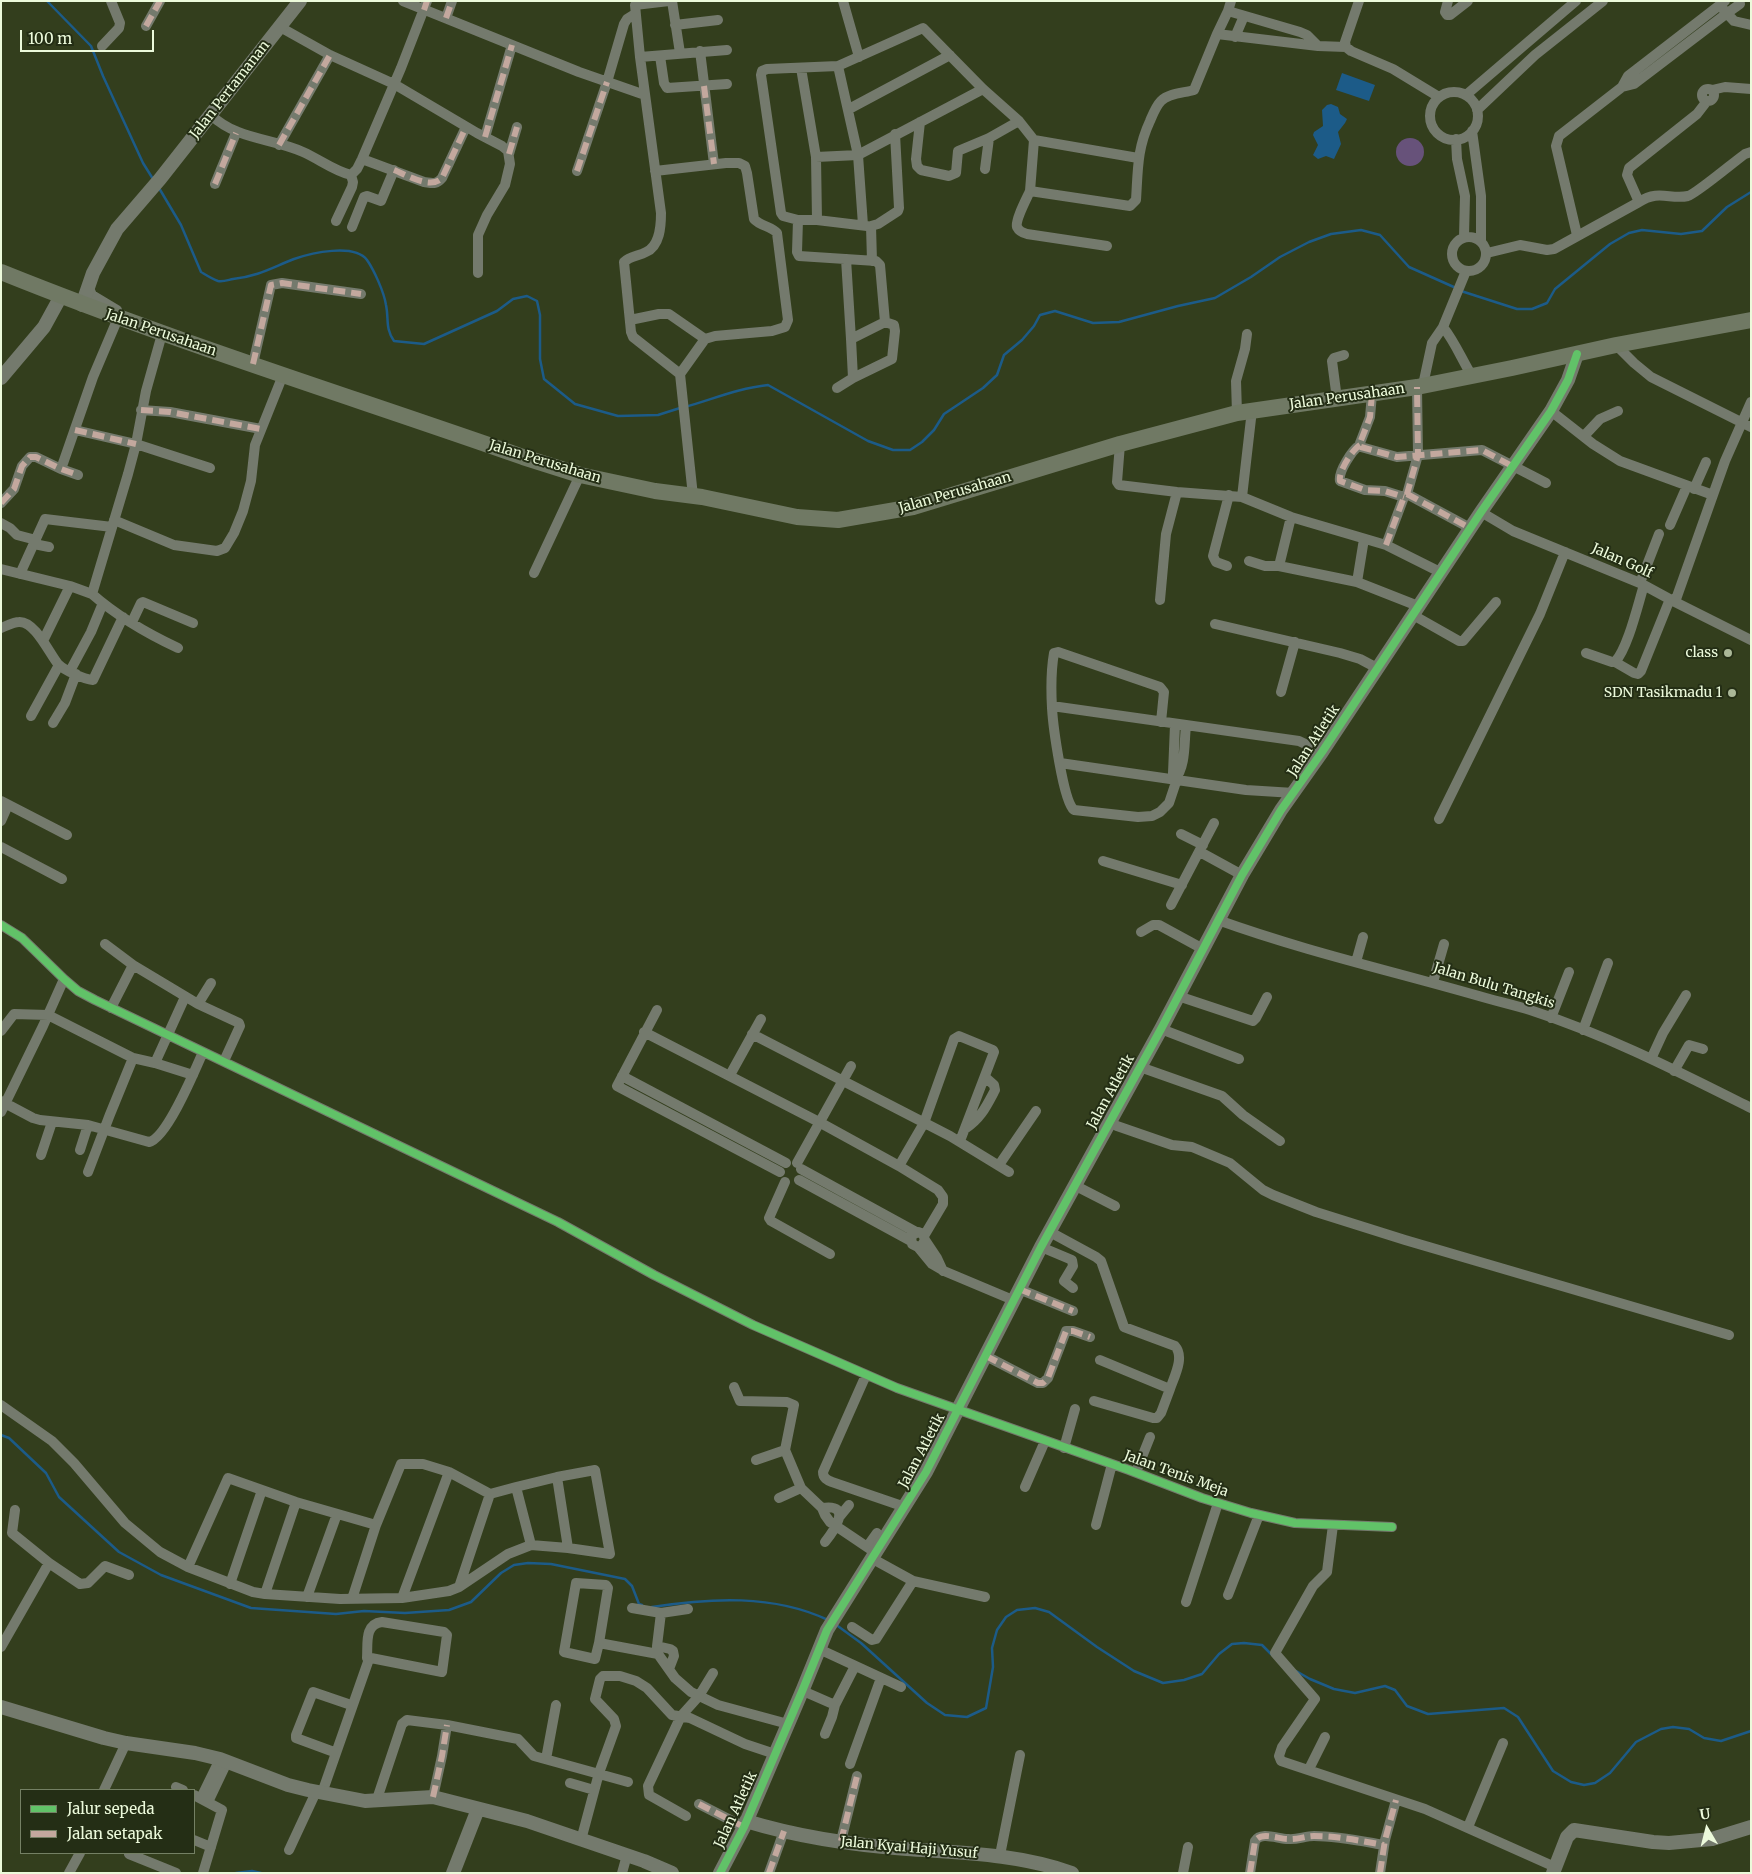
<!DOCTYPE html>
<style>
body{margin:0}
#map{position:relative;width:1752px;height:1874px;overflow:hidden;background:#333e1d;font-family:Merriweather,serif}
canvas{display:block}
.frame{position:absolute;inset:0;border:2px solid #ecfadb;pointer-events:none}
.legend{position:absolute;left:20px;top:1789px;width:175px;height:65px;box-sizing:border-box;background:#242e15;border:1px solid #748064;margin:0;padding:6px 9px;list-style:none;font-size:15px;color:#ecfadb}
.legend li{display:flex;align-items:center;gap:10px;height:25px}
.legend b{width:25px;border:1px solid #748064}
.north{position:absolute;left:1682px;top:1804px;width:50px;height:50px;-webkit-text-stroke:4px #242e15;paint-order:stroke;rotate:352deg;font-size:14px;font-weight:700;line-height:20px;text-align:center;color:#ecfadb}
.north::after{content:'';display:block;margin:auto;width:18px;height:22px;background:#ecfadb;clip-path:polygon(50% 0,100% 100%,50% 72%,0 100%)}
.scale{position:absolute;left:20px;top:30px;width:134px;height:22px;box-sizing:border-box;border:2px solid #ecfadb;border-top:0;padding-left:6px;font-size:15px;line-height:18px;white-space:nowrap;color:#ecfadb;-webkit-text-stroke:4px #242e15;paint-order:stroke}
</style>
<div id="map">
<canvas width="1752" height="1874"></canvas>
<div class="frame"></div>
<ul class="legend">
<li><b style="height:6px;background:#61c268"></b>Jalur sepeda</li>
<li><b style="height:6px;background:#c3a89e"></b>Jalan setapak</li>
</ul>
<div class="north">U</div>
<div class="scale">100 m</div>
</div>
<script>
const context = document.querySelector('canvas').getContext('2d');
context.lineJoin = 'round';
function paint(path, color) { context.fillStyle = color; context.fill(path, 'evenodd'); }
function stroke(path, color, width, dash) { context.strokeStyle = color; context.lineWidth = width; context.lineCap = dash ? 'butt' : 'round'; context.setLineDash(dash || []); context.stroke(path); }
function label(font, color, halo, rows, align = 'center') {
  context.font = font + ' Merriweather,serif'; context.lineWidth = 4; context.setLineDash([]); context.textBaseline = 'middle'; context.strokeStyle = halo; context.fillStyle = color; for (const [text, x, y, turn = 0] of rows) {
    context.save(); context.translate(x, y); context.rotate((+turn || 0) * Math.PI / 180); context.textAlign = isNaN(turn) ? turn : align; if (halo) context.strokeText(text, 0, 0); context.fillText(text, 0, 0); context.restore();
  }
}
paint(new Path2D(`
 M1396 152a14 14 0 1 1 28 0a14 14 0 1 1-28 0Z`), '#67527a');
paint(new Path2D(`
 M1342,73L1375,85L1369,101L1336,90Z
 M1331,104L1338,107L1340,114L1347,119L1345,123L1338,132L1341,144L1334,159L1326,156L1318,159L1313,155L1318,145L1313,135L1314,132L1323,126L1322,110L1327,105Z`), '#1c5b88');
stroke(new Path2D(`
 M47,1L91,46L103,76L143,163L153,179
 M159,188L181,225L201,272C206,275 212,279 218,281C223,282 228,280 233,279C259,276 271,268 294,259C311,253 354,243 367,260C374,270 384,292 386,305C389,319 385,328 394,341L424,344L497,311L513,299L527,296L537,301L540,315V359L544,379L575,404L618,416L658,415L680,408
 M1461,291L1517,309H1532L1547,303L1555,289L1610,244L1629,233L1642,230L1681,234L1702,231L1727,207L1751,192
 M685,407C713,399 739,388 768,385L868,441L893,450H910L922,442L934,430L944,414L983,388L997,375L1004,355L1022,340L1034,326L1040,315L1055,311L1093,323L1119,322L1178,306L1215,298L1251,277L1280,257L1309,242L1331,234L1361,230L1380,235L1409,267L1456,288
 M1,1435L9,1438L46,1473L59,1497L119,1552L161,1575L251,1608L336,1614L364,1611L405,1613L449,1610L471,1602L501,1573L514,1565L528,1563L551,1564L625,1579L632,1586L639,1604L642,1605
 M652,1607C710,1598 773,1594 828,1620
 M835,1624L861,1643L927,1703L945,1715L967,1717L986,1708L993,1667L992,1648L997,1630L1006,1617L1017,1610L1035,1608L1049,1612L1097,1647L1134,1671L1163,1683L1184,1680L1202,1674L1219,1654L1232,1644L1244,1643L1262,1645L1271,1654
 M1296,1671L1310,1679L1334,1689L1355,1693L1385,1686L1395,1690L1407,1706L1428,1714L1504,1708L1518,1717L1553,1771L1571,1782L1584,1785L1595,1783L1610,1773L1636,1742L1661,1729L1673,1727L1689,1729L1704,1738L1721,1741L1751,1731
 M236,1873L252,1871L261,1873`), '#1c5b88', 2.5);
stroke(new Path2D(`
 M403,1L579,72L645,95
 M672,1L680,53
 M843,1L859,57
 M1231,1L1228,11L1300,32L1307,35L1318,46
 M1359,1L1345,42L1346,47L1351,51L1393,69L1439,97
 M1448,1L1445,12L1447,15H1450L1468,1
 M1723,9L1734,21L1751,25
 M1228,11L1217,34L1318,46L1346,47
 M446,18L452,1
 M675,25L718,20
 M146,26L160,1
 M280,27L330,55L394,84L477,133L502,146L508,151L510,164L505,185L487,215L478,235V273
 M1235,37L1244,16
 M102,46L119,28L120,23L111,1
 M700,51L714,164
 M660,56L664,83L667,88L727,84
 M640,57L635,5L669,1
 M838,66L858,155L863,225
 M1622,87L1634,84L1726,14L1740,4
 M1702 95a6 6 0 1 1 12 0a6 6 0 1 1-12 0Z
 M1712,90L1725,87L1751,89
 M1430 116a24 24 0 1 1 48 0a24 24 0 1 1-48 0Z
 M1466,95L1576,1
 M849,109L950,55
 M1477,110L1535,55L1603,1
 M211,115C237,140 272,138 303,152C319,159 334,171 351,175L357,169L362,159L401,68L427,1
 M920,122L916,159L917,166L921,170L949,176L956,173L958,151L989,138L1019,121
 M1472,131L1481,196V241
 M485,137L512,45
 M1456,139L1457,159L1465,196L1464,237
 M279,145L330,55
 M509,154L517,127
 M816,157L858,155L983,89
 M362,159L424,182C432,183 436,185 442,178L466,127
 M985,169L989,138
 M577,171L607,82L624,24L627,19L635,14
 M655,171L726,163H739L745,166L747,173L754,219C760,226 771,226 777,233L788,320L785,327L772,331L715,336L705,339L680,374L693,496
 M215,184L236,133
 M1030,191L1034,140
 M1639,202C1659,189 1670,200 1688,196C1696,194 1735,161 1745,154L1751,152
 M798,220H817L816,157L801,68
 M817,220L867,226
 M336,221L352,187L353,182L351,175
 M352,227L364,197L367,196L381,201L394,170
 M1577,235L1556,146L1559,136L1622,87L1628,76L1725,1
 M1452 254a17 17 0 1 1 34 0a17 17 0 1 1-34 0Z
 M1107,246L1027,234C1023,233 1019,231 1017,227C1015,220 1027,198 1030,191L1130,206L1136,200C1138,169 1137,149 1150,121C1153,114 1156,106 1161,101C1169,93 1184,93 1194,90L1217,34
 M1487,253L1520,245L1547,250L1554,249L1639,202L1627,175L1629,168L1697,114L1707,101
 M846,259L851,339
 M872,261L871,226L878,224L898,211L899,208L895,134
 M88,286L92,295L117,310
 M630,320L659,314H669L705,339
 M1443,327C1455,342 1462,360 1472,376
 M1616,345L1634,363L1651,377L1751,427
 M253,364L271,285L282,283L361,294
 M680,374L633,337L631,332L624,262C630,256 639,256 646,252C660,246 661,226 661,213L640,57L727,50
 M853,378L892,359L895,331L894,325L885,322
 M1423,385L1432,343L1443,327L1466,271
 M837,388L853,378L851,339L885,322L880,265L876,261L799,256L797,252L798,220L783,216L781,213L761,75L762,71L767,69L838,66L923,28L983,89L1019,121L1034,140L1138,158
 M1372,394L1370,417L1360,443L1361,447L1397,457L1482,450L1546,483
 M1337,399L1332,361L1334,358L1344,355
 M141,410L170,412L261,429
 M1551,411L1593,444L1620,461L1713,495
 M1237,413L1236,381L1245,349L1247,334
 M75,430L136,444L210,468
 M1584,436L1600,419L1618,411
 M1120,444L1117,482L1119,485L1177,492L1242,497L1291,517L1386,545L1442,573
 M1360,445C1352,450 1338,472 1340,481L1365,490L1385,491L1404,497
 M61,469L93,377L118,318
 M1694,489L1706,462
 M1407,494L1470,528
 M1242,497L1252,410
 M1,503L14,489L22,466L30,457H36L61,469L78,475
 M1481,512L1513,531L1640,583L1675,602L1751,640
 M114,520L174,545L217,551L225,548L234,533L243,511L251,481L255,445L283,375
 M1,523L10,528L17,535L36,540
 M1670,525L1687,486
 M34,544L49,547
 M1386,545L1404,497L1407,494L1418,455L1417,387
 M1249,561L1265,566H1279L1357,582L1418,606
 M1227,566L1216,562L1213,556L1229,495
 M1279,566L1291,517
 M1,569L70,586L92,594L128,474L136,444L146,391L162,334
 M534,573L580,475
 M20,574L45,519L112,527
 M1357,582L1364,539
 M1640,583L1659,534
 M92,594C117,616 148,634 178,648
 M1160,600L1166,534L1177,492
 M1675,602L1725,461L1751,402
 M1413,615L1459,641H1463L1496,602
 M132,622L141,603L143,602L193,623
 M1215,624L1340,653L1360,659L1377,668
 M1,628C7,626 13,622 19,622C35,621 49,653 58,664C65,671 84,679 93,680L123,617
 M43,641L70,586
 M1586,653L1612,662H1615C1628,648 1638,604 1644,585
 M1615,662L1634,673L1638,674L1641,671L1670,599
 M70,671L91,632L103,603
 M1281,692L1295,642
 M1052,706L1299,741L1322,752
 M31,716L59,665
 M1161,722L1164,692L1160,687L1058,652L1054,653C1051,670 1051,690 1052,708C1053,725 1063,801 1074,810L1138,817L1152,816L1160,812L1169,803L1175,785L1173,773L1175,725
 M53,723L65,703L76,674
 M1060,763L1246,790L1294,793
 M1175,779C1186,767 1184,742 1186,726
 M1,801L67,835
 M1439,819L1540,614L1565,552
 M1,821L8,805
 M1181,834L1203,845
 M1,847L62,879
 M1200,852L1242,875
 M1103,861L1182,885
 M1171,905L1214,823
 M1218,920C1304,951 1392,971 1479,996C1496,1001 1514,1005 1530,1010C1607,1035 1679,1072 1751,1108
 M1,925L22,938L64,979L78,991L95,1000L558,1222L654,1275L753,1325L897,1388L1129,1470L1202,1498L1251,1513L1295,1523L1392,1527
 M1141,932L1153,925H1159L1203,949
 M105,944L133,965
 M1356,962L1363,937
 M1433,982L1444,944
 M1178,996L1253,1021L1256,1018L1267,997
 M198,1004L211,983
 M111,1008L133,965L198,1004L239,1023L240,1026L224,1061
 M657,1010L617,1086L780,1172
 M1551,1018L1569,972
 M1161,1029L1239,1059
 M1583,1030L1608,963
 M1,1031L14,1014L48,1015L133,1058L155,1063L185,997
 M644,1032L819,1122L899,1166L938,1190L943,1197V1204L924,1236
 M752,1034L950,1136L1009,1172
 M1651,1059L1663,1033L1686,995
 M155,1063L193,1075
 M1140,1067L1222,1096L1243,1115L1280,1141
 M1674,1071L1689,1045L1703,1049
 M730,1075L761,1019
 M622,1076L786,1163
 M1,1101L33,1118L40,1120L88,1125L149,1142C167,1138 195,1070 203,1052
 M1,1112L43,1026L64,979
 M1109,1122L1117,1126L1172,1145L1192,1147L1230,1163L1263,1190L1273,1195L1316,1212L1405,1240L1729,1335
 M965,1129C981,1118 986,1107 995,1090L994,1085L985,1077
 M80,1150L88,1125
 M41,1155L52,1122
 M797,1163L851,1066
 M999,1165L1036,1111
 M899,1166L924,1123L954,1039L959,1036L993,1050L994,1052L960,1141
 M801,1169L916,1232
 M88,1172C102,1134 117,1096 133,1058
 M799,1180L911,1241
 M785,1182L769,1218L771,1221L830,1254
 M1074,1185L1115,1206
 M1050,1232L1096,1257L1101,1261L1124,1327L1175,1346C1185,1357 1174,1377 1170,1389L1100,1360
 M925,1240L937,1258L943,1271
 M918,1247L922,1245L925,1240L923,1234L918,1232L911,1236L912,1244L918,1247L932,1264L944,1271L1013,1300
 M1041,1247L1072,1260L1073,1266L1064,1281L1073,1288
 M1019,1289L1073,1311
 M986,1356L1038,1383H1043L1048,1378L1066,1331H1073L1090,1337
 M866,1375L823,1472C823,1478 827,1480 832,1482L905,1507
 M734,1387L740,1401L787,1402L794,1405L785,1450L801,1488L822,1508L825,1515L830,1522L876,1553
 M1094,1401L1153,1418H1157L1161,1413L1170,1389
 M1,1405L52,1441L74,1463L125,1523L160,1552L188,1567L253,1592L265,1594L340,1599L402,1598L449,1591L459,1587L508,1554L531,1545L568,1548L610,1554L595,1470L557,1477
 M1064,1448L1075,1409
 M756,1460L785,1450
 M449,1472L490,1494L459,1587
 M1136,1472L1150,1437
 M516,1487L557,1477L568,1548
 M1025,1487L1045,1441
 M490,1494L516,1487L531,1545
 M779,1498L801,1488
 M822,1508C854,1503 833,1532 825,1542
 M840,1516L849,1505
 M1096,1525L1112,1464
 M1333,1525L1327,1572L1313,1586L1275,1653L1315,1699L1282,1747L1279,1756L1281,1761L1425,1809L1555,1867
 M867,1547L877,1533
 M873,1559L913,1581L985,1597
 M49,1563L80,1584L88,1583L105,1566L129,1575
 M188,1567L228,1478L296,1502L376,1525L401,1464H423L449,1472L402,1598
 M576,1583L606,1585L608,1588L599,1643L595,1659L564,1652Z
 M230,1584L262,1490
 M265,1594L296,1502
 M1228,1595L1259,1515
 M307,1597L337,1514
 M352,1599L376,1525
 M1186,1602L1218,1503
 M632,1608L661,1613L657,1646L658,1654L675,1678L691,1692L718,1705L788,1724
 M661,1613L688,1609
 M852,1627L872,1640L876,1639L913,1581
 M599,1643L658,1654
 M657,1646L670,1649L673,1651L674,1656L669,1669
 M1,1647L49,1563L12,1533L15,1510
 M819,1649L901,1687
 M803,1691L835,1705L855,1666
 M825,1734L832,1717L835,1705
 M334,1752L296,1738V1735L313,1692L351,1705
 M546,1759L556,1705
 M850,1764L881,1678
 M1309,1769L1325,1737
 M570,1783L594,1790
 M176,1787L183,1790
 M104,1790L126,1743
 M322,1793L369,1659L371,1658L442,1672L447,1635L444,1632L382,1622C364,1624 368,1644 367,1658H371
 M194,1795L222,1810L203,1873
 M433,1797L442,1756L447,1725
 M201,1798L220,1759
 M208,1802L227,1762
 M376,1802L402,1724L407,1720L447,1725L518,1739L534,1756L628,1782
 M699,1804L744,1827
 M686,1816L649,1795L648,1786L681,1716L699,1696L713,1673
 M1468,1827L1503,1743
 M194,1840L211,1847
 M581,1840L599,1773L616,1726L614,1719L595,1699L600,1679L603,1676H620L636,1681L647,1688L672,1715L690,1718L745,1744L775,1754
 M841,1841L857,1776
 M289,1850L316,1792
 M129,1854L176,1873
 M1000,1855L1020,1755
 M69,1873L80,1853
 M622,1873L627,1855
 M769,1873L784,1831
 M1183,1873L1188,1847
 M1250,1873L1255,1841C1261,1831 1278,1839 1288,1839C1297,1840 1305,1836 1314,1836C1338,1836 1361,1841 1384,1845
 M1380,1873L1385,1840L1396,1800`), '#747a6d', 10);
stroke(new Path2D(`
 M82,305L93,273L117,229L160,179L300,1
 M1,378L44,327L61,296
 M1,1707L104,1738L126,1743L195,1753L220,1759L288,1785L308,1790L365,1801L433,1797L527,1821L644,1861L672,1873
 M746,1821C798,1837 853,1845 907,1849C964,1853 1018,1854 1072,1873
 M453,1873L478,1809
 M720,1873L744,1827L803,1689L827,1630L926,1472L1041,1247L1161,1029L1242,875L1281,810L1322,752L1481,512L1551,411L1568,380L1577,354
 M1553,1873L1567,1837L1574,1830L1653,1842L1669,1843L1712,1839L1751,1827`), '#747a6d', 14);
stroke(new Path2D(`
 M1,272C172,341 349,396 523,457L580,475L655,491L702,497L797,517L838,520L913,507L1120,444L1237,413L1417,387L1512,368L1616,345L1751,320`), '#707964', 16);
stroke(new Path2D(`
 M424,10L427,1
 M446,18L452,1
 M146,26L160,1
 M704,86L714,164
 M485,137L512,45
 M279,145L330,55
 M509,154L517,127
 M394,170C407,175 431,190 442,178L466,127
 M577,171L607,82
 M215,184L236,133
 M253,364L271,285L282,283L361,294
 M1372,394L1370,417L1360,443L1361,447L1397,457L1482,450L1512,466
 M141,410L170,412L261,429
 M75,430L136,444
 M1360,445C1352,450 1338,472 1340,481L1365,490L1385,491L1404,497
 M1407,494L1470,528
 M1,503L14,489L22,466L30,457H36L61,469L78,475
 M1386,545L1404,497L1407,494L1418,455L1417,387
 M1019,1289L1073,1311
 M986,1356L1038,1383H1043L1048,1378L1066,1331H1073L1090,1337
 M433,1797L442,1756L447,1725
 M699,1804L744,1827
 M841,1841L857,1776
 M769,1873L784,1831
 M1250,1873L1255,1841C1261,1831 1278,1839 1288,1839C1297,1840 1305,1836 1314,1836C1338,1836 1361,1841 1384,1845
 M1380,1873L1385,1840L1396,1800`), '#c3a89e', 6, [12, 6]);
stroke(new Path2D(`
 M1,925L22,938L64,979L78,991L95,1000L558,1222L654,1275L753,1325L897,1388L1129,1470L1202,1498L1251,1513L1295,1523L1392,1527
 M720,1873L744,1827L803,1689L827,1630L926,1472L1041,1247L1161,1029L1242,875L1281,810L1322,752L1481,512L1551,411L1568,380L1577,354`), '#61c268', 8);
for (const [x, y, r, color] of [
 [1728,653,5,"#abb898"],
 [1732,693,5,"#abb898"]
]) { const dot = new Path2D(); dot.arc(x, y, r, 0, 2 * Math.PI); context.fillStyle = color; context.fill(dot); stroke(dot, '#242e15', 2); }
label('14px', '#ecfadb', '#242e15', [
 ["Jalan Pertamanan",230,90,-52],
 ["Jalan Perusahaan",161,333,19],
 ["Jalan Perusahaan",1347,397,-8],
 ["Jalan Perusahaan",545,462,17],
 ["Jalan Perusahaan",955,493,-16],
 ["Jalan Golf",1622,561,24],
 ["Jalan Atletik",1314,741,-57],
 ["Jalan Bulu Tangkis",1494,986,17],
 ["Jalan Atletik",1111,1092,-61],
 ["Jalan Atletik",922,1451,-62],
 ["Jalan Tenis Meja",1176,1474,20],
 ["Jalan Atletik",736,1810,-65],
 ["Jalan Kyai Haji Yusuf",909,1848,5]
]);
label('14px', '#ecfadb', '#242e15', [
 ["class",1718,653],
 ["SDN Tasikmadu 1",1722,693]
], 'right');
</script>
